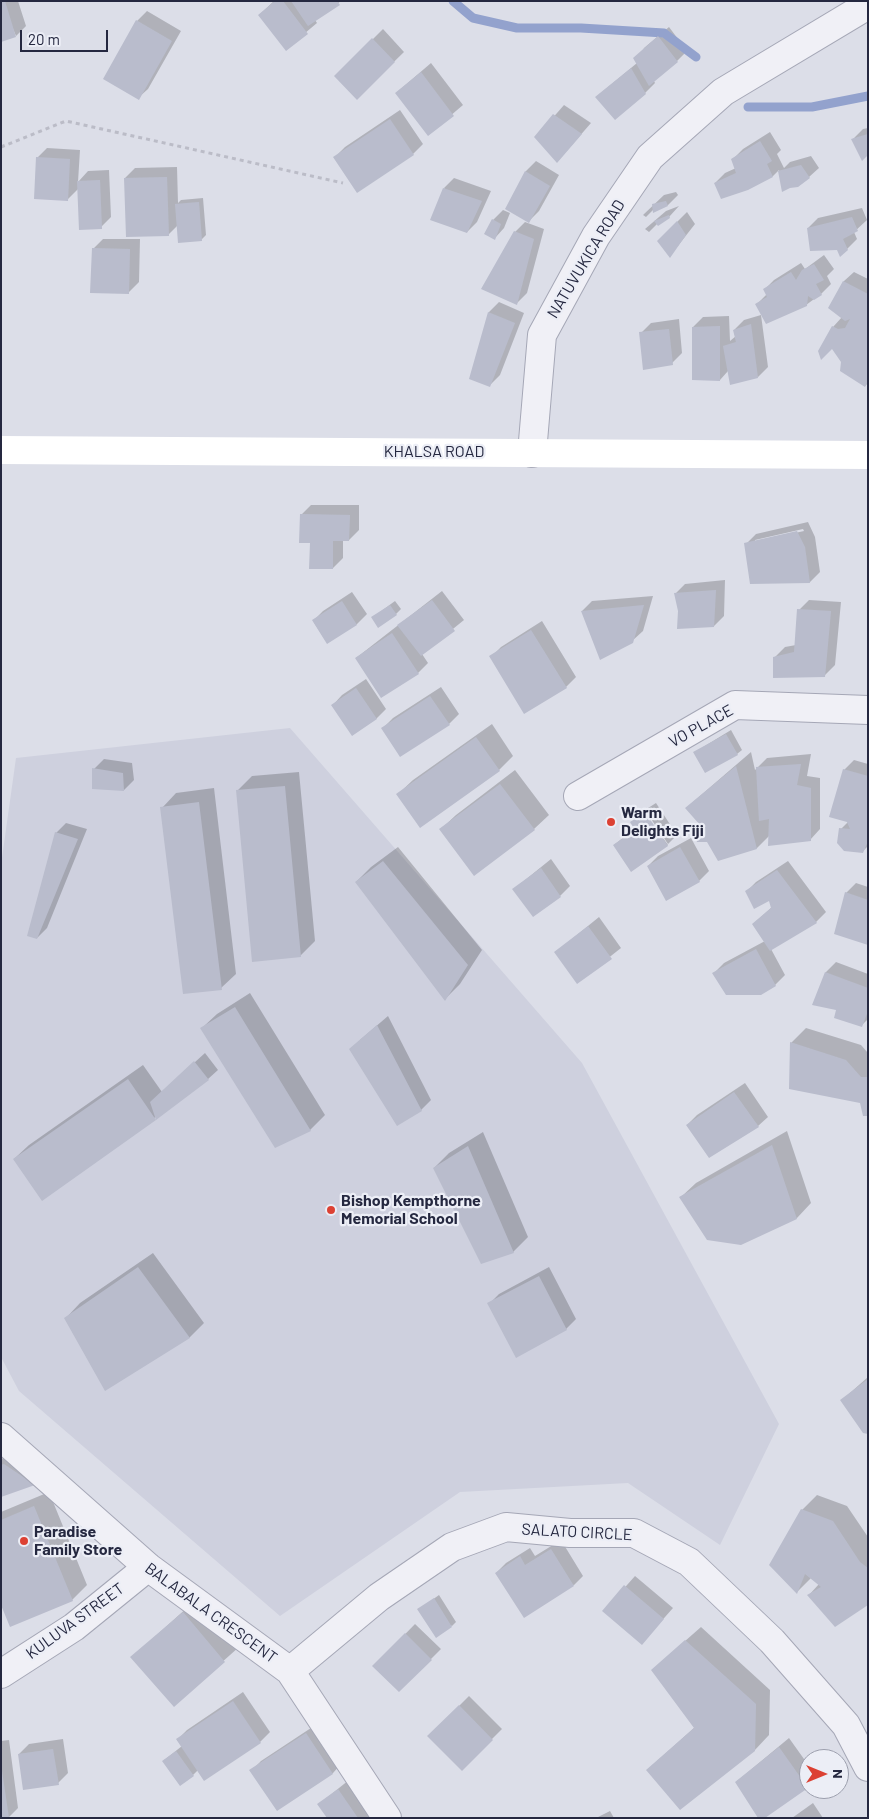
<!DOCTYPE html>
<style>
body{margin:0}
#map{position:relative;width:869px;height:1819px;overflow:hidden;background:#dcdee8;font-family:Barlow,sans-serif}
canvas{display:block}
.frame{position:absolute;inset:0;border:2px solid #252840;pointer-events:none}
.north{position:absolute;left:799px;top:1749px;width:50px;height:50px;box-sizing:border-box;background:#eceef6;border:1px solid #9c9fad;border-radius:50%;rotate:90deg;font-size:14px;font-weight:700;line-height:20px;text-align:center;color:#252840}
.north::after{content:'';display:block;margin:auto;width:18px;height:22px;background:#dc4133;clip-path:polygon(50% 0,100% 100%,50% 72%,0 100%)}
.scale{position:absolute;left:20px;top:30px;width:88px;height:22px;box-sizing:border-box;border:2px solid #252840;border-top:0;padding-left:6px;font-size:15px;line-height:18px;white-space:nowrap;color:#252840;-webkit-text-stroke:4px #eceef6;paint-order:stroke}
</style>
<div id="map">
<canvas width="869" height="1819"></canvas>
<div class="frame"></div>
<div class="north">N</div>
<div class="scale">20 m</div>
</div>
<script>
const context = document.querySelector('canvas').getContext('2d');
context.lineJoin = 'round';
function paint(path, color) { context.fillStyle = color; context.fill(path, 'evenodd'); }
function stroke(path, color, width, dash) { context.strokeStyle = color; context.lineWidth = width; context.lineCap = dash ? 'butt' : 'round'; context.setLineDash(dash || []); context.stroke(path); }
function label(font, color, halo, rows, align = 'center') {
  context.font = font + ' Barlow,sans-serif'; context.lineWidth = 4.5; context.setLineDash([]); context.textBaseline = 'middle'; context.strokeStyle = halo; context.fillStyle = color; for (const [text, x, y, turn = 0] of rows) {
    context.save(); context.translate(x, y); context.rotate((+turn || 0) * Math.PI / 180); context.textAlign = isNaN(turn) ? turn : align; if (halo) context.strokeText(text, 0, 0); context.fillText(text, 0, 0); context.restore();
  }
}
paint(new Path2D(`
 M290,728L582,1063L779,1424L720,1545L628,1483L460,1492L280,1616L19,1391L1,1357V865L16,758Z`), '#ced0de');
paint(new Path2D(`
 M1,1H18L26,26L16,36Z
 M274,1H341L315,20L317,23L286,49L259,15Z
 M147,11L181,31L148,89L138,98L137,21Z
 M669,27L687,51L677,61L654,81L655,83L645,93L596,97L637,63L644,48Z
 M383,29L404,52L357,98L336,76Z
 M431,63L463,105L429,134L396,93Z
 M564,105L591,123L558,161L536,137Z
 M400,110L423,144L413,154L335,157L345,147Z
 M868,128V154L853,139L863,129Z
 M770,132L781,150L777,154L784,168L790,162L811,156L819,168L809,177L783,190L779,170L773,176L748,189L715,183L725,173L736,168L733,159L743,149Z
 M47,148L80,150L78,182L88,171L109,170L111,217L101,227L79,188L67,200L37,158Z
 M536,161L559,175L539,211L529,221L507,208L526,171Z
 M177,167L178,203L181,200L203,198L206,235L201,240L178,225L168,235L125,178L135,168Z
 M454,178L491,191L477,222L467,232L444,188Z
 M676,192L678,195L668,205L654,209L646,217L643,215L664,195Z
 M679,206L669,217L658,223L649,232L645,229L666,211Z
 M862,208L867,220L854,232L857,239L847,249H837L808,228L818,218Z
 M503,210L510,213L504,228L495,238L486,234L493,220Z
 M687,212L695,224L670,256L658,241Z
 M525,222L544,229L527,293L517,303L515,232Z
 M103,239H140L139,282L129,292L93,249Z
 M824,255L834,269L827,276L831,284L821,294L806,305L757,304L767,294L764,290L774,280L801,263L805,269Z
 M854,272L868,279V383L865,386L843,361L833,327L842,317L829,308L844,281Z
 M499,302L524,313L500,375L490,385L471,378L489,312Z
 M761,315L768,367L758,377L728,371L720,380L693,327L703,317L729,316L730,341L736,336L734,330L744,320Z
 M679,319L682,353L672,363L641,333L651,323Z
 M311,505H359V530L349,540H343V558L333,568L311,541L301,515Z
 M808,522L815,537L820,572L810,582L751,583L746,544L756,534ZM803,529L804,531L755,542V540Z
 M725,580L724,616L714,626L675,594L685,584Z
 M442,591L464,620L422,654L428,663L418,673L356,658Z
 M352,592L367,614L357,624L327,643L313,621L323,611Z
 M653,596L643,631L632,641L582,611L592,601Z
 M809,600L841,602L835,665L825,675L775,657L785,647L796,645L799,610Z
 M395,601L401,609L396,614L373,617Z
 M542,621L576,677L566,687L491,657L501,647Z
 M366,679L386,709L376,719L333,705L342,695Z
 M441,687L459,714L449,724L383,728L393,718Z
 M492,724L513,756L499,770L398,794L413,780Z
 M731,730L742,750L737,754L695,752Z
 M751,752L755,770L767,758L811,754L807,776L820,778V829L810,840L770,835L757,848L719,860L701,825L686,808Z
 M104,759L132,763L134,780L124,790L94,769Z
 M854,760L868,764V846L863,851L841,829L849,821L844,770Z
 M515,770L549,815L534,829H441L456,815Z
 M299,772L315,941L300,956L238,790L252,776Z
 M214,788L236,974L221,988L162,808L176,793Z
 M656,803L677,835L668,844L645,810Z
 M643,811L668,845L631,870L614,845L635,828L632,822Z
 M66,823L87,829L47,928L37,938L56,833Z
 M691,838L709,871L699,881L666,899L648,866L658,856Z
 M398,847L482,950L460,984L445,999L356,882L371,867Z
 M551,859L570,886L560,896L514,889Z
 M788,861L826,912L816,922L771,949L785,975L775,985L714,973L724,963L765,941L753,924L772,907L769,899L746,892L756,882Z
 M856,883L868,887V944L846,893Z
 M599,917L621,948L578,982L556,952Z
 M836,962L868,974V1019L861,1026L838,1009L814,1004L826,972Z
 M250,993L325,1115L310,1130L202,1028L217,1014Z
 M388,1016L431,1100L421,1110L360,1040Z
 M806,1028L861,1045L868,1053V1114L861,1102L791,1043Z
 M205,1053L218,1070L208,1079L42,1199L14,1159L29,1145L143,1065L162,1092Z
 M745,1083L768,1117L758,1126L687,1125L697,1115Z
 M787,1131L811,1203L797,1218L740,1244L681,1197L696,1183Z
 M483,1132L528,1237L513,1252L434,1168L449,1153Z
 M153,1253L204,1323L189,1338L66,1318L80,1303Z
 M549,1267L576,1319L566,1329L489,1304L499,1294Z
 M868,1377V1432L842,1400Z
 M15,1455L34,1484L1,1495V1459Z
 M49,1492L87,1585L72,1600L1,1601V1512Z
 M817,1495L847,1506L868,1537V1604L809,1595L819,1584L811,1578L797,1592L802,1510Z
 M561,1540L583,1576L574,1585L496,1573L506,1563L530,1548L535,1556Z
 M635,1576L673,1608L642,1643L604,1611Z
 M439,1595L456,1622L452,1626L418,1610Z
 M198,1598L239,1647L174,1705L132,1657Z
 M415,1624L441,1649L399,1691L374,1666Z
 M701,1627L770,1690L769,1735L754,1751L647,1770L695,1727L668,1656Z
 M243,1692L270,1732L260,1742L198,1770L193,1775L163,1761L182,1746L177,1740L187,1730Z
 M469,1696L502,1729L462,1769L429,1736Z
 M317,1724L342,1763L333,1773L277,1810L251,1771L261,1761Z
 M789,1738L809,1766L807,1787L736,1782Z
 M63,1739L68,1773L58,1783L19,1754L29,1744Z
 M9,1740L18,1808L8,1818H1V1741Z
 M349,1780L374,1818H329L319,1804Z
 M813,1803L823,1818H792Z
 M610,1811L614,1818H596Z`), '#0003');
stroke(new Path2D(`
 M453,1L473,18L517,28H581L664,33L696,57
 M748,107H812L868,96`), '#93a2cd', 9);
paint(new Path2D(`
 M1,1H5L16,37L1,42Z
 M275,1H283L308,34L286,51L258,15Z
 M291,1H337L340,5L308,26Z
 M136,20L172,41L139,100L103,79Z
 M658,36L678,62L649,86L633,58Z
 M372,38L395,62L357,100L334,76Z
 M631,68L646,94L615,120L595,97Z
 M421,72L454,116L428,136L395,93Z
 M553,114L582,134L557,163L534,137Z
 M390,119L414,155L357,193L333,157Z
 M868,134V155L862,161L851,139Z
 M760,141L772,161L767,164L773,177L748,190L721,199L714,183L736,173L731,159Z
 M36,157L70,159L68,201L34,199Z
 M801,165L810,178L798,187L790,188L782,192L778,171Z
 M525,171L550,186L529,223L505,209Z
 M167,177L169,236L126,237L124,178Z
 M100,180L102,229L79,230L77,181Z
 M443,188L482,201L467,233L430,220Z
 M666,201L668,206L653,213L652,204Z
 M199,202L202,241L178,243L175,204Z
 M669,215L670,218L658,226L654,221Z
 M852,217L858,231L843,239L848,250L840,257L837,250L810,251L807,228Z
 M492,219L501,224L495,240L484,234Z
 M677,221L686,235L670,258L657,241Z
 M514,231L534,239L517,305L481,289Z
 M92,248L130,249L129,294L90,293Z
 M814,264L824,280L816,284L822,295L814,300L808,296L807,306L766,324L755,304L767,297L763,289L791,272L796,280L802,270Z
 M843,281L868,294V381L865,387L840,371L841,362L832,349L821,360L818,351L832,326L838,329L845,328L850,319L845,321L828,308Z
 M488,312L515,323L490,387L469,379Z
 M751,324L758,378L730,385L723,346L736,342L733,330Z
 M720,326V381L692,380V327Z
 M669,329L673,365L643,370L639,332Z
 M300,514L350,515L349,541H333V569H309L310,543H299Z
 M797,531L805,547L810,583L750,584L744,543Z
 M716,590L714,627L677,629L678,611L674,593Z
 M432,600L455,631L421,656L397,625Z
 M342,601L357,625L327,644L312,620Z
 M390,605L397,615L378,628L371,617Z
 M644,605L633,643L600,660L581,611Z
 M797,609L831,611L825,677L773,678V657L794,652Z
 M531,630L567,688L524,714L489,656Z
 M392,633L419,674L381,698L355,658Z
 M356,688L377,719L352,736L331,705Z
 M430,696L450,725L400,757L381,728Z
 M726,734L738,755L705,773L693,752Z
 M476,737L500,771L420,828L396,794Z
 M801,764L797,785L811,788V841L768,846L769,819L759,821L756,767Z
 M736,766L757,849L718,861L707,842H697L695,832L700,825L685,808Z
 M92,768L123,773L124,791L92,789Z
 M843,769L868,776V841L863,853L844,851L837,843L839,828L850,829L847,822L829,817Z
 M500,784L535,830L474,876L439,829Z
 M285,786L301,957L252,962L236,790Z
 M199,802L222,990L183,994L160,807Z
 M645,812L668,846L631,872L613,845L635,830L630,822Z
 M55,832L78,839L37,939L27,936Z
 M680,847L700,882L666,901L647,866Z
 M383,861L468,965L445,1001L355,882Z
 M541,868L561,897L533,917L512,889Z
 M777,870L817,923L770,951L752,924L771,908L769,901L754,909L745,891Z
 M845,892L868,900V945L834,934Z
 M588,926L612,959L577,984L554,952Z
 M756,949L776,986L761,995H726L712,973Z
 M825,972L868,988V1011L862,1027L834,1018L836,1010L812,1005Z
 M235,1007L311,1131L275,1148L200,1028Z
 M377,1025L422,1111L397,1126L349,1049Z
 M790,1042L846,1060L861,1077H868V1116H863L860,1103L789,1089Z
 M194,1061L209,1080L156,1120L150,1102Z
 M128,1079L156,1120L42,1201L13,1159Z
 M734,1092L759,1127L709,1158L686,1125Z
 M772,1145L797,1219L741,1245L707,1240L679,1197Z
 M468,1146L514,1253L481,1264L433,1168Z
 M138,1267L190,1338L105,1391L64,1318Z
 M539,1276L567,1330L516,1358L487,1303Z
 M868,1379V1434L863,1433L840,1400Z
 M4,1464L35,1485L1,1497V1465Z
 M34,1506L73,1601L10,1627L1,1605V1520Z
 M801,1509L833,1521L860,1562L868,1568V1605L835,1627L807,1595L821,1587L805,1574L797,1594L769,1565Z
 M551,1549L574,1586L524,1618L495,1573L520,1556L525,1565Z
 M624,1585L664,1619L642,1645L602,1611Z
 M434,1598L452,1627L436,1638L417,1609Z
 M183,1612L225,1662L174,1707L130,1657Z
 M405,1633L432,1660L399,1692L372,1666Z
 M685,1640L756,1704L755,1751L680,1810L646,1770L694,1728L651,1670Z
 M233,1701L261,1743L204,1781L176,1739Z
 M459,1705L493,1740L462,1771L427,1736Z
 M306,1733L333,1774L277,1811L249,1770Z
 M779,1747L808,1788L765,1818H758L735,1782Z
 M53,1749L59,1785L23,1790L18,1754Z
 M176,1751L194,1776L180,1786L162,1761Z
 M1,1771H2L9,1818H1Z
 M338,1789L358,1818H327L317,1804Z`), '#b9bccc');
const street = new Path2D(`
 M532,453L542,335L596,236L650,157L723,92L868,5
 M578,796L735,705L868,710
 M1,1437L148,1567L290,1671L387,1818
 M290,1671L379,1597L452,1547L506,1527L570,1533H634L689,1562L772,1641L846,1725L868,1767
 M1,1674L74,1627L148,1567`);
stroke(street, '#a5a7b6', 30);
stroke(new Path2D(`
 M1,147L66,121L343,183`), '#bbbcc7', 3, [4, 4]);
stroke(street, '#f0f0f6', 28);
stroke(new Path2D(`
 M1,450L868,455`), '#fff', 28);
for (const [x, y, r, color] of [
 [611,822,5,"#dc4133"],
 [331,1210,5,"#dc4133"],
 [24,1541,5,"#dc4133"]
]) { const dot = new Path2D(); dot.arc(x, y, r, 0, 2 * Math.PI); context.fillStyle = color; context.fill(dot); stroke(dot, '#eceef6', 2); }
label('16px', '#252840', '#eceef6', [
 ["NATUVUKICA ROAD",586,259,-59],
 ["KHALSA ROAD",434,452],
 ["VO PLACE",701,726,-29],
 ["SALATO CIRCLE",577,1532,3],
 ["BALABALA CRESCENT",211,1613,36],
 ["KULUVA STREET",75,1621,-36]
]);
label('bold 16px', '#252840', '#eceef6', [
 ["Warm",621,813],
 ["Delights Fiji",621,831],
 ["Bishop Kempthorne",341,1201],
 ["Memorial School",341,1219],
 ["Paradise",34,1532],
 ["Family Store",34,1550]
], 'left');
</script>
